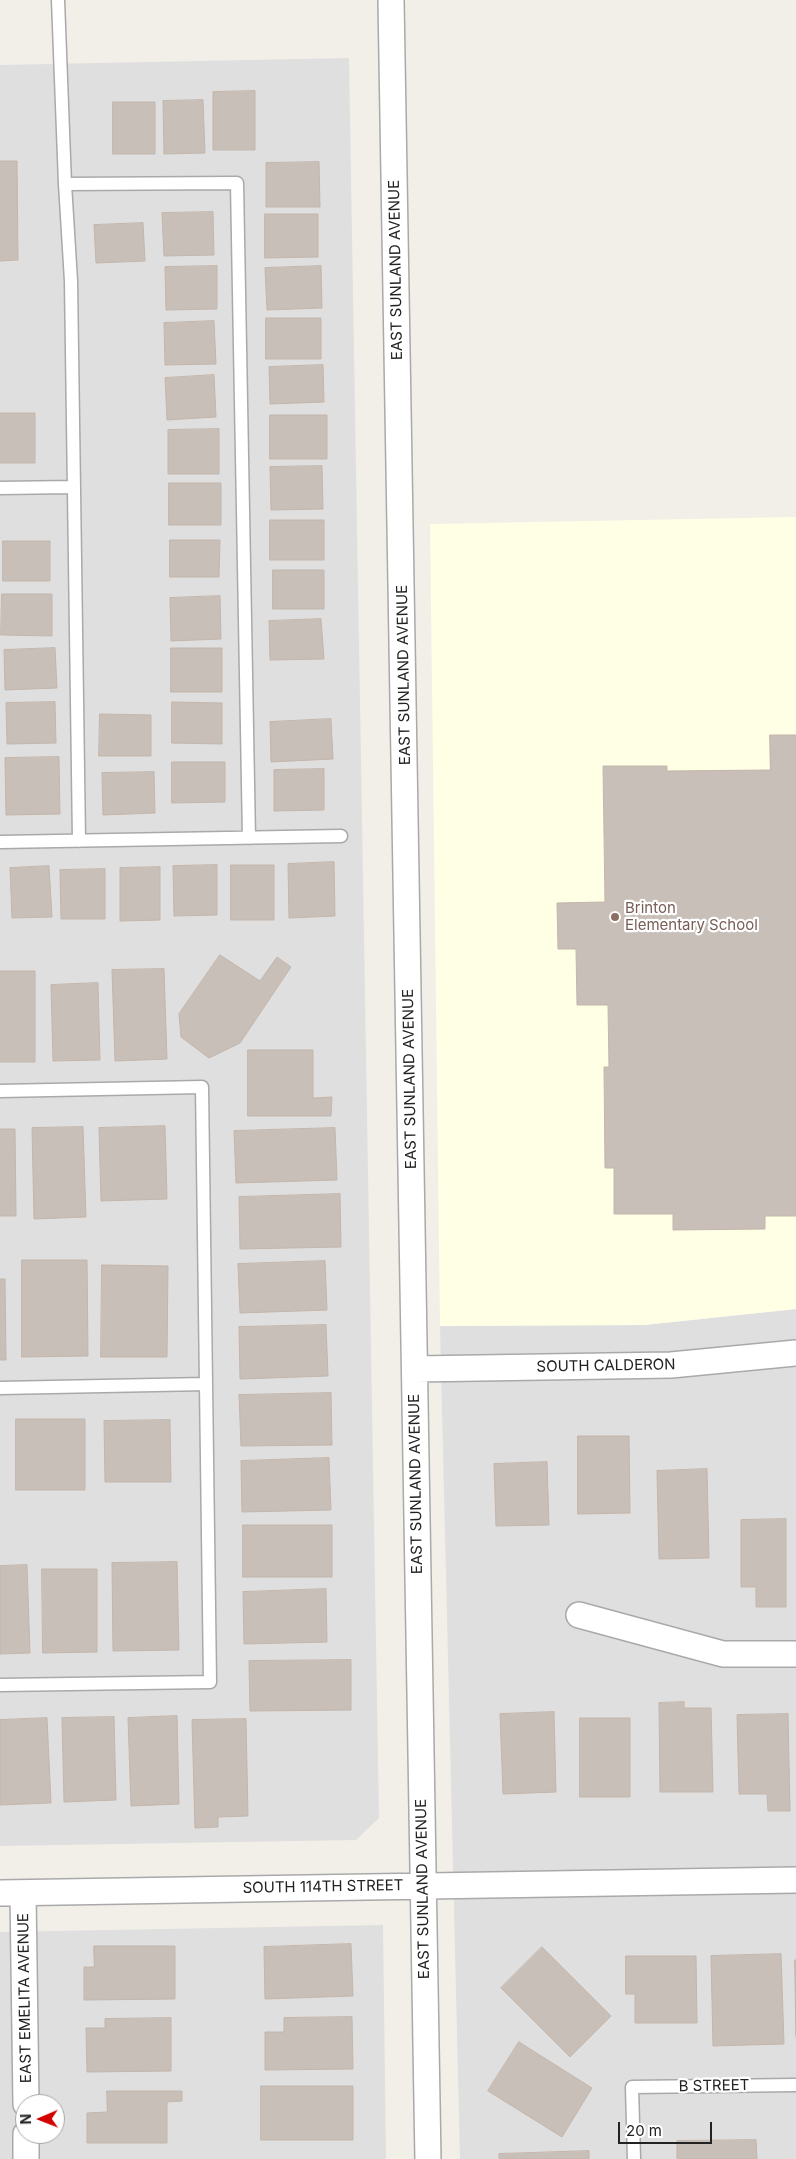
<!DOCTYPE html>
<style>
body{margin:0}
#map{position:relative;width:796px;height:2159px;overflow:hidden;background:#f2efe9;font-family:Inter,sans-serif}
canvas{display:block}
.north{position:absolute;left:15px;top:2094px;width:50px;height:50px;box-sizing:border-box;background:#fff;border:1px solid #a7a7a7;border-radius:50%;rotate:269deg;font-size:14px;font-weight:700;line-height:20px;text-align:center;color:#222}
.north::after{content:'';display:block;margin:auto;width:18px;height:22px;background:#d40000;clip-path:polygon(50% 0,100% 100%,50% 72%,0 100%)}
.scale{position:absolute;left:618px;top:2122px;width:94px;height:22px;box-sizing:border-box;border:2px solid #222;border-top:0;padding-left:6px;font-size:15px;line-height:18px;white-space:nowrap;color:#222;-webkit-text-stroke:4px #fff;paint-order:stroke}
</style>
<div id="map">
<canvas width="796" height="2159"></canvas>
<div class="north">N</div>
<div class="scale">20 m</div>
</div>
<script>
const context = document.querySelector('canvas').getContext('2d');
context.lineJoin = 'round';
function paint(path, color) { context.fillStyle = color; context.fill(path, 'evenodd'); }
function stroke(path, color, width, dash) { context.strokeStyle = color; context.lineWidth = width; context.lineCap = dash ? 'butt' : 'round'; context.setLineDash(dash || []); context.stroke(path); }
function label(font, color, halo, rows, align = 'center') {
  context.font = font + ' Inter,sans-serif'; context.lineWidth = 4.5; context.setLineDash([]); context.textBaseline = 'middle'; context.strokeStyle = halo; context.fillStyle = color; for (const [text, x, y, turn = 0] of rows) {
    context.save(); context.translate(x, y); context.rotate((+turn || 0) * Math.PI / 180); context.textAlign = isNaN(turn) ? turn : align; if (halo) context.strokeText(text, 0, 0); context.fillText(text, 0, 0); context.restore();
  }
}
paint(new Path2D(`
 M349,58L379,1818L356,1840L0,1846V65Z
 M796,1309V2159H460L440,1326L644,1325Z
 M383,1925L386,2159H0V1932ZM25,2104H55V2134H25Z`), '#e0dfdf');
paint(new Path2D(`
 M796,517V1309L644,1325L440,1326L430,524Z`), '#ffffe5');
const building = new Path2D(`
 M255,91V150H213V92Z
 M203,100L205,153L164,154L163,101Z
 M113,102H155V154H113Z
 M0,161H17L18,260L0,261Z
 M319,162L320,207H266V163Z
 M213,212L214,255L164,256L162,213Z
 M265,214H318V257L265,258Z
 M143,223L145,261L96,263L94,225Z
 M217,266V309L166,310L165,267Z
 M321,266L322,308L267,310L265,268Z
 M266,318H321V359H266Z
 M214,321L216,364L165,365L164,323Z
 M323,365L324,402L270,404L269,367Z
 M214,375L216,417L167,420L165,378Z
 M0,413H35V463H0Z
 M270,415H327V459H270Z
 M219,429V474H168V430Z
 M322,466L323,509L271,510L270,467Z
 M169,483H221V525H169Z
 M270,520H324V560H270Z
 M170,540H220L219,577H170Z
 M3,541H50V581H3Z
 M273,570H324V609H273Z
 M2,594H52V636L1,635Z
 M220,596L221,639L171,641L170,598Z
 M321,619L324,659L270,660L269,621Z
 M55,648L57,688L5,690L4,650Z
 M171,648H222V692H171Z
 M55,702L56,743L7,744L6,703Z
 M172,702L222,703V744L172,743Z
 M100,714L151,715V756H99Z
 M331,719L333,759L271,762L270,722Z
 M770,735H796V1216H765V1229L673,1230V1214H614V1168H605L604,1067H609L608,1005H577L576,949H558L557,903L605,902L603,766H667V771L770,770Z
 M59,757L60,814L6,815L5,758Z
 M172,762H225V802L172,803Z
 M324,769V810L274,811V770Z
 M154,772L155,813L103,815L102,773Z
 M334,862L335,916L289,918L288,864Z
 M217,865V915L174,916L173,866Z
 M231,865H274V920H231Z
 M49,866L52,917L12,918L10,868Z
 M160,867V920L120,921V868Z
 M105,869V919H61L60,870Z
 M220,955L260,981L277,957L291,967L240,1043L209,1058L181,1037L179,1014Z
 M164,969L167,1059L115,1061L112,970Z
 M0,971H35V1062H0Z
 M98,983L100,1060L53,1061L51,985Z
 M248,1050H313V1098L332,1097L331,1116H248Z
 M165,1126L167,1199L101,1201L99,1128Z
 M83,1127L86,1217L34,1219L32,1128Z
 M335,1128L337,1180L236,1183L234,1131Z
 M0,1129H15L16,1216H0Z
 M340,1194L341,1247L240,1249L239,1197Z
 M22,1260H87L88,1356L22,1357Z
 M325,1261L327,1310L240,1313L238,1264Z
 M102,1265L168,1266L167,1357H101Z
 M0,1279H5L6,1360H0Z
 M326,1325L328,1376L240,1379L239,1327Z
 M331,1393L332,1445L241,1446L239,1395Z
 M16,1419H85V1490H16Z
 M170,1420L171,1482H105L104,1421Z
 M578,1436H629L630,1513L578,1514Z
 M329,1458L331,1510L242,1512L241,1461Z
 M547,1462L549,1525L496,1526L494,1464Z
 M707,1469L709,1558L659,1559L657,1471Z
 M786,1519V1607H756V1587H741V1520Z
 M243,1525H332V1577H243Z
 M177,1562L179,1650L113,1651L112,1563Z
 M27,1565L30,1653L0,1654V1566Z
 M42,1569H97V1652L43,1653Z
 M326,1589L327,1642L244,1644L243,1592Z
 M351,1660V1710L250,1711L249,1661Z
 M684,1702V1708H711L713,1792H660L659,1703Z
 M554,1712L556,1792L503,1794L500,1714Z
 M788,1714L790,1811H768L767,1794H739L737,1715Z
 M177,1716L179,1804L131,1806L128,1718Z
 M114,1717L116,1800L64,1802L62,1718Z
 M47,1718L51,1803L0,1805V1720Z
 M580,1718H630V1797H580Z
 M246,1719L248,1816L218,1817V1827L195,1828L192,1720Z
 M351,1944L353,1996L265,1999L264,1947Z
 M94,1946H175V1999L84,2000V1967H94Z
 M542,1947L611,2016L570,2057L501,1988Z
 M781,1954L784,2044L713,2046L711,1956Z
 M626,1956H696L697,2023H635V1994H626Z
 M795,1960H796V2036Z
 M352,2017L353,2069L265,2070V2032H284V2018Z
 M171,2018V2071L87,2072L86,2028H105V2019Z
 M519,2042L592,2088L562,2137L488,2091Z
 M261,2086H353V2140H261Z
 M107,2091H182V2101L167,2102V2143H87V2113L107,2112Z
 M756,2140L757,2159H677V2141Z
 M589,2151V2159H499V2154Z`);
paint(building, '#c7bfb8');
stroke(building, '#c4b6ab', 1);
const lane = new Path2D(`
 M58,0L65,184L71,281L79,841
 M65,184L237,183L249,838
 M0,488L73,487
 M0,842L341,836
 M0,1091L202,1087L210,1682L0,1685
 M0,1388L206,1384
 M634,2159L632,2087L796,2085`);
const street = new Path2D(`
 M391,0L428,2159
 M415,1369L671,1365L796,1353
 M579,1615L723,1654H796
 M0,1893L796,1880
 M23,1893L26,2104
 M26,2134V2159`);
stroke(lane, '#a9a9a9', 15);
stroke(street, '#a9a9a9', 28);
stroke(lane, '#fff', 12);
stroke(street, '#fff', 25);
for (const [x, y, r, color] of [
 [615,917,5,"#8d6e63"]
]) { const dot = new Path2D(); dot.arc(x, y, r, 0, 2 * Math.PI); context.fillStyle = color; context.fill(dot); stroke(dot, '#fff', 2); }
label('15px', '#222', '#fff', [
 ["EAST SUNLAND AVENUE",396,270,-91],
 ["EAST SUNLAND AVENUE",404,675,-91],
 ["EAST SUNLAND AVENUE",410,1079,-91],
 ["SOUTH CALDERON",606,1366,-1],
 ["EAST SUNLAND AVENUE",416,1484,-91],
 ["SOUTH 114TH STREET",323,1887,-1],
 ["EAST SUNLAND AVENUE",423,1889,-91],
 ["EAST EMELITA AVENUE",25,1998,-91],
 ["B STREET",714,2086,-1]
]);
label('15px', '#785e54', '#fff', [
 ["Brinton",625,908],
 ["Elementary School",625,925]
], 'left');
</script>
